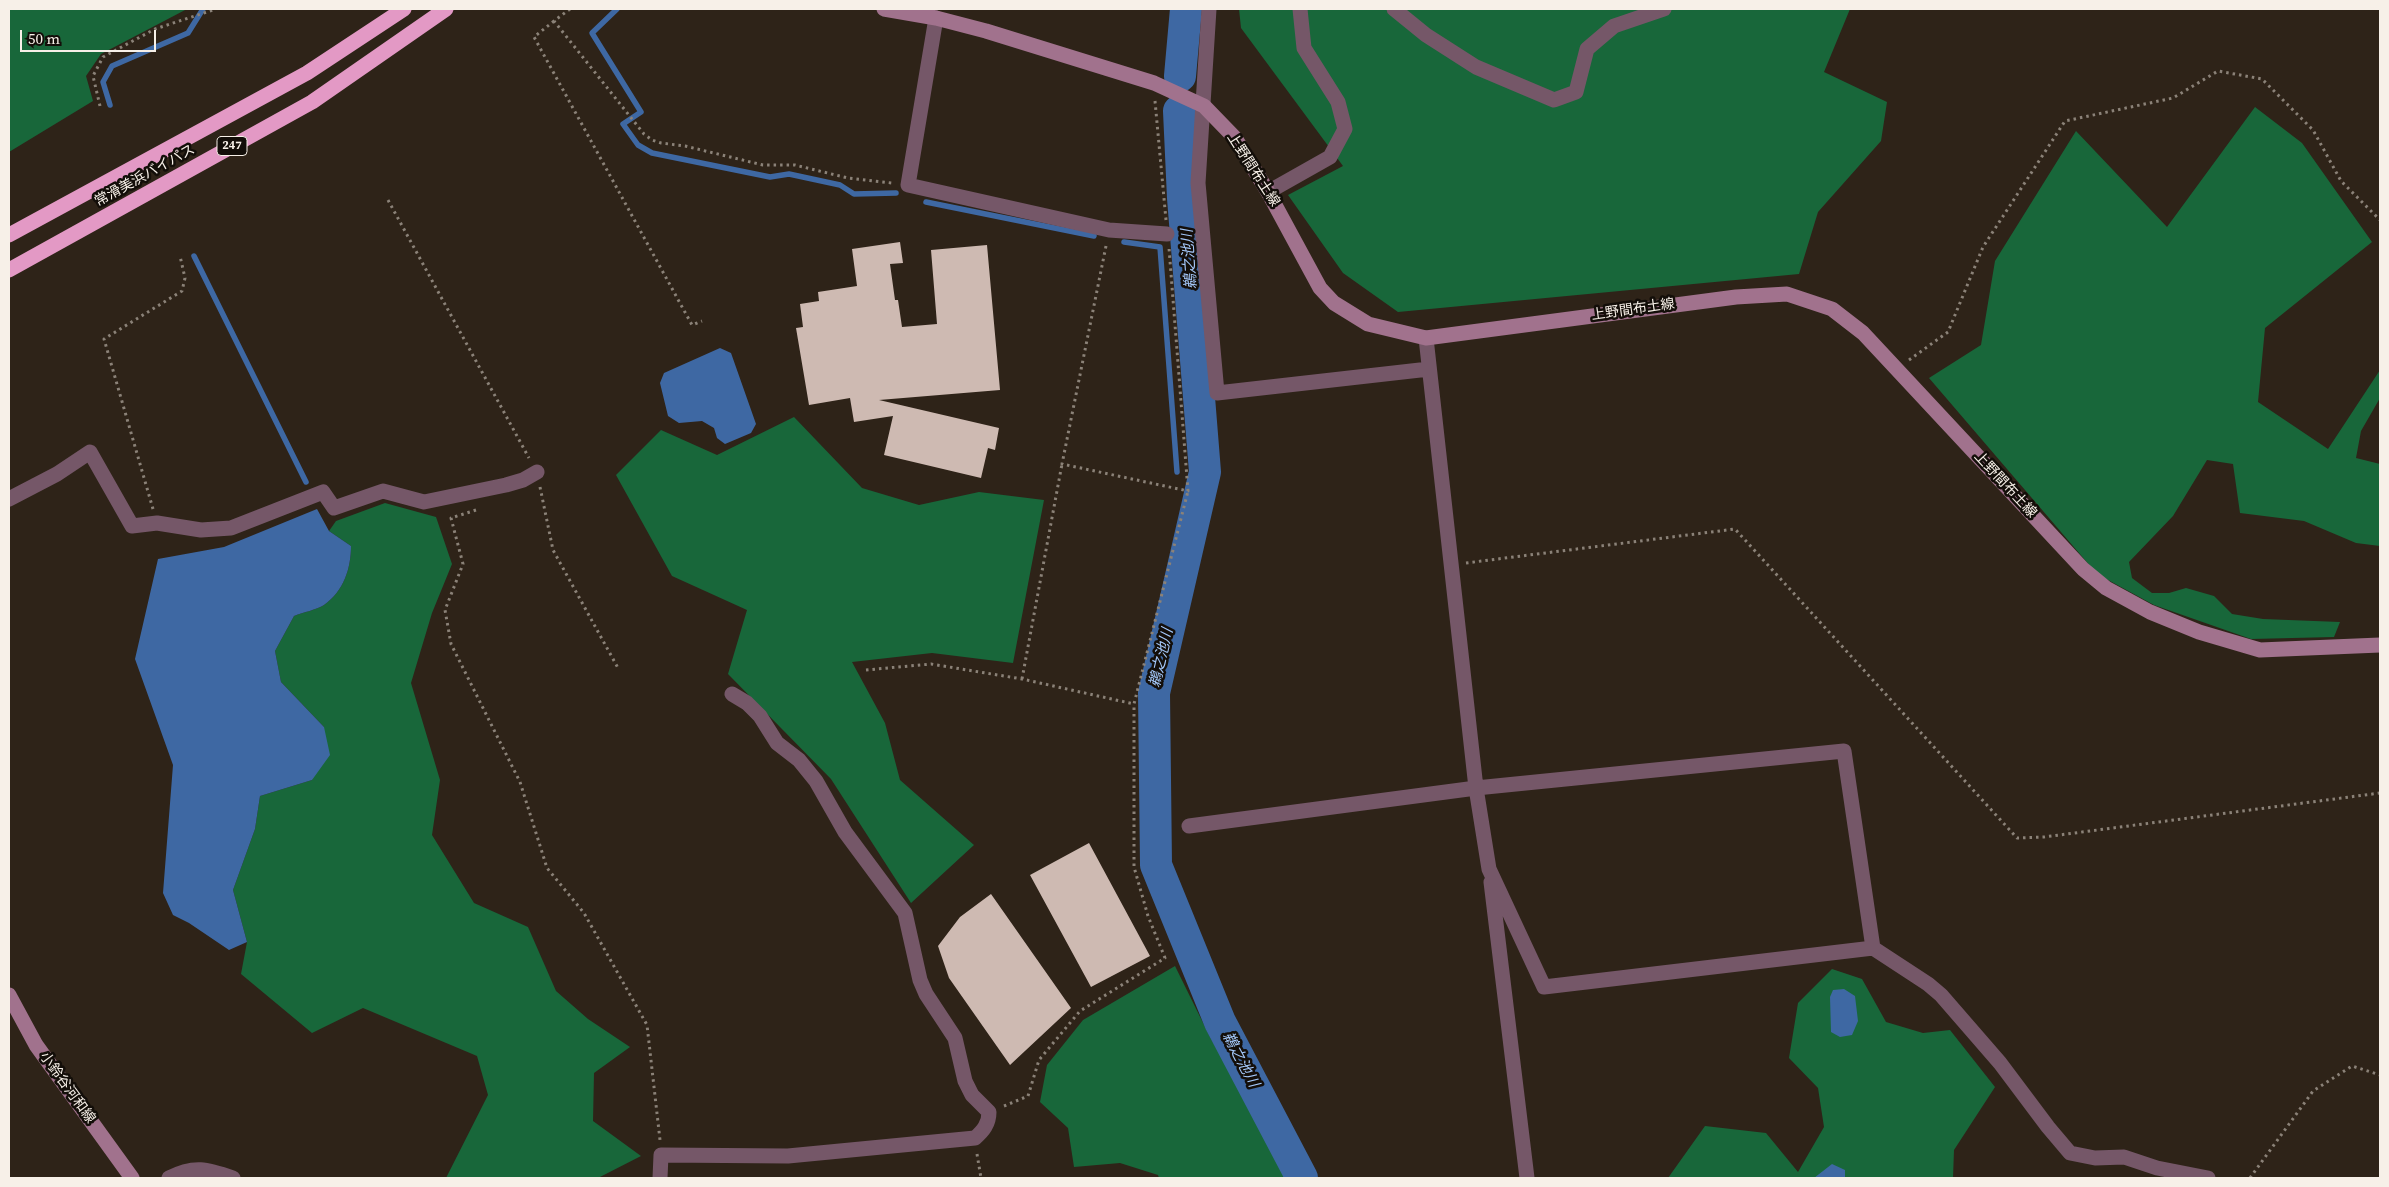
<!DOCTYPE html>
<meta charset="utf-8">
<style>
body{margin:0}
#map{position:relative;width:2389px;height:1187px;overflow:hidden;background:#2e2318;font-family:"Source Serif 4",serif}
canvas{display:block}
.frame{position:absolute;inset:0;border:10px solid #f7f0e8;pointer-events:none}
.scale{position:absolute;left:20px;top:30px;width:136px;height:22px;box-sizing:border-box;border:2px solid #f7f0e8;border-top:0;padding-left:6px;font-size:15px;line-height:18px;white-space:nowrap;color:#f7f0e8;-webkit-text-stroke:4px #130e09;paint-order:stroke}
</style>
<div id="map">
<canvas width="2389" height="1187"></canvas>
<div class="frame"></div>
<div class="scale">50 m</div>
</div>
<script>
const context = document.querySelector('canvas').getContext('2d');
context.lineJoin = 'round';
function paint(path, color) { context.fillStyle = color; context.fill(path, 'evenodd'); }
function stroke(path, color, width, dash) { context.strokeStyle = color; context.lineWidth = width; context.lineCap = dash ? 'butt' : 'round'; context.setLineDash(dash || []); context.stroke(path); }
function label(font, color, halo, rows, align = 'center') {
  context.font = font + ' "Source Serif 4","Noto Sans JP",serif'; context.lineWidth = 5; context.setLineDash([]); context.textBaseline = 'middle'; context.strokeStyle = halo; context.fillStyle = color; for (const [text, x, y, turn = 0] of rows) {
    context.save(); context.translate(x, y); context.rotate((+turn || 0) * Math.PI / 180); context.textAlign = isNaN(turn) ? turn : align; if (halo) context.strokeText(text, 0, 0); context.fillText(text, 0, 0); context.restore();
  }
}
paint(new Path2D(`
 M9,9H187L101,54L86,76L93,101L9,152Z
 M1239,9H1850L1824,72L1887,102L1881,141L1818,212L1799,274L1398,312L1343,273L1288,195L1343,166L1241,28Z
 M2255,107L2302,143L2372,242L2265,328L2258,402L2328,449L2380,370V398L2361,431L2356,458L2380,464V546L2356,543L2304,521L2240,513L2233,464L2207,460L2173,516L2129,562L2132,578L2152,593H2169L2186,588L2214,596L2232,614L2263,619L2340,622L2334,637L2251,639L2154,605L2097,574L1929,378L1981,345L1995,261L2076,131L2167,227Z
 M794,417L862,488L919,505L979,492L1044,500L1013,663L932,653L852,662L885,723L900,780L974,845L911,903L831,779L728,674L747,610L672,576L616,475L661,430L717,455Z
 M385,503L436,517L452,564L432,613L411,683L440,780L432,835L474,903L528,927L556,991L588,1019L630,1047L594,1073L593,1121L641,1156L598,1178H446L488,1095L477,1056L363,1008L312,1033L241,974L247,942L233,890L255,829L260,796L312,780L324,727L281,682L275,651L294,616C304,612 316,610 324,605C344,591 351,568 351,546L329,531L336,521Z
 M1175,966L1211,1039L1292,1178H1159L1158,1175L1120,1163L1074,1167L1068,1128L1040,1102L1047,1065L1083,1020Z
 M1832,969L1862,979L1886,1022L1923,1033L1950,1030L1995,1087L1954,1150L1953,1178H1668L1705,1126L1766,1133L1798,1172L1824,1127L1818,1088L1789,1058L1798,1003Z`), '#18673a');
paint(new Path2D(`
 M720,348L731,353L756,424L751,433L725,444L717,438L714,428L702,421L679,423L668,416L660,383L664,373Z
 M317,509L329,531L351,546C351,568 344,591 324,605C316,610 304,612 294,616L275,651L281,682L324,727L330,755L312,780L260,796L255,829L233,890L247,942L229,950L189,923L173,915L163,893L173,765L135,659L158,559L224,547Z
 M1844,989L1855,996L1858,1021L1852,1035L1840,1037L1831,1032L1830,997L1833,990Z
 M1832,1164L1845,1170V1178H1814Z`), '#3e68a3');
stroke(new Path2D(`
 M617,9L592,33L641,112L623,124L638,145L652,153L770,177L789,174L840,185L854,194L896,193
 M110,105L103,82L112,66L188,33L203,9
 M926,202L1094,236
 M1124,242L1160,247L1177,472
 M194,256L306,482`), '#3e68a3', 5.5);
stroke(new Path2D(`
 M1180,76L1186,9
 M1179,111L1183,198L1205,472L1154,693L1156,865L1220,1022L1302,1178`), '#3e68a3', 32);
paint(new Path2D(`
 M900,242L903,263L890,264L895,300H898L902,327L937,324L931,250L987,245L1000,390L879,400L999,428L995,450L988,448L981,478L884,455L893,416L854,422L850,398L809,405L796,328L803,327L800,304L819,301L818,292L857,286L852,249Z
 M1089,843L1150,956L1091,987L1030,875Z
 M991,894L1071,1008L1010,1065L949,978L938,946L960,917Z`), '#cebab2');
stroke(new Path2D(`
 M570,9L554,21L644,134L652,140L661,143L685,146L763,165H795L848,178L892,183
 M554,21L534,37L692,325L702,321
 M1155,101L1166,220
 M100,106L93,76L103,57L155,29L216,9
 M388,200L529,458
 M1106,246L1062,464L1188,491L1169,248
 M1909,360L1948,332L1983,247L2065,121L2173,98L2218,71L2262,79L2313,130L2341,181L2380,220
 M540,487L553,550L618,668
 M153,509L104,339L182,291L185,278L180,256
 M476,510L451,518L463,564L445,610L451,644L520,782L547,868L584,913L647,1025L660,1140
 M1466,563L1735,529L2017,838L2044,837L2380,793
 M866,670L931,664L1022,679L1134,704
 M1022,679L1062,464
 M1004,1106L1028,1096L1039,1060L1080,1011L1165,958L1148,916L1134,867V704L1188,491
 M977,1154L981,1178
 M2250,1178L2313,1091L2352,1066L2380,1075`), '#8b8278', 3, [2.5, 4]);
stroke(new Path2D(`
 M1209,9L1198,183L1217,393L1429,369
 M1394,9L1426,35L1476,67L1554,100L1576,92L1587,49L1614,26L1664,9
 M936,18L908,185L1109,230L1167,234
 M1268,192L1330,157L1345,129L1338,102L1304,48L1300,9
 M1426,338L1476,788L1489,869L1544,987L1873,948L1928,984L1941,995L2000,1063L2048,1127L2070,1153L2095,1158L2124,1157L2157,1168L2208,1178
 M9,499L57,474L90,452L132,526L157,523L201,530L231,528L323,492L334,508L383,491L424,502L506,485L523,480L537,472
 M1189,826L1476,788L1844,751L1873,948
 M1491,882L1527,1178
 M169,1178C194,1165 207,1169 233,1178
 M660,1178L661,1155L788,1156L975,1138C983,1131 989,1124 989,1112L972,1095L965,1081L955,1038L926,994L920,980L905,913L845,832L816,781L799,760L777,743L760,716L747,703L732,694`), '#755768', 15);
stroke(new Path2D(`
 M884,9L936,18L986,31L1154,83L1204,106L1235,138L1268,192L1320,288L1334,303L1368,324L1426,338L1736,297L1787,294L1832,309L1863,333L2083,569L2106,588L2150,612L2199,632L2260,650L2380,645
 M9,995L36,1045L132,1178`), '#a1728d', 15);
stroke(new Path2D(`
 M9,235L307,73L404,9
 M9,270L312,102L446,9`), '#e399c5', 15);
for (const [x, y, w] of [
 [232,146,30]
]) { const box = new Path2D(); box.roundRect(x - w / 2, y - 9.5, w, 19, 4); context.fillStyle = '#130e09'; context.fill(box); stroke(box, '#f7f0e8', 1); }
label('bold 12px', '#f7f0e8', null, [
 ["247",232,146]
]);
label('14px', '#f7f0e8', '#130e09', [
 ["上野間布土線",1253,170,57],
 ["常滑美浜バイパス",145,176,-29],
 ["上野間布土線",1633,310,-8],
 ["上野間布土線",2005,485,47],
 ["小鈴谷河和線",67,1088,54]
]);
label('italic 15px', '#a4c8fa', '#130e09', [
 ["鵜之池川",1190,259,-94],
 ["鵜之池川",1162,658,-77],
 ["鵜之池川",1240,1060,62]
]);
</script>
